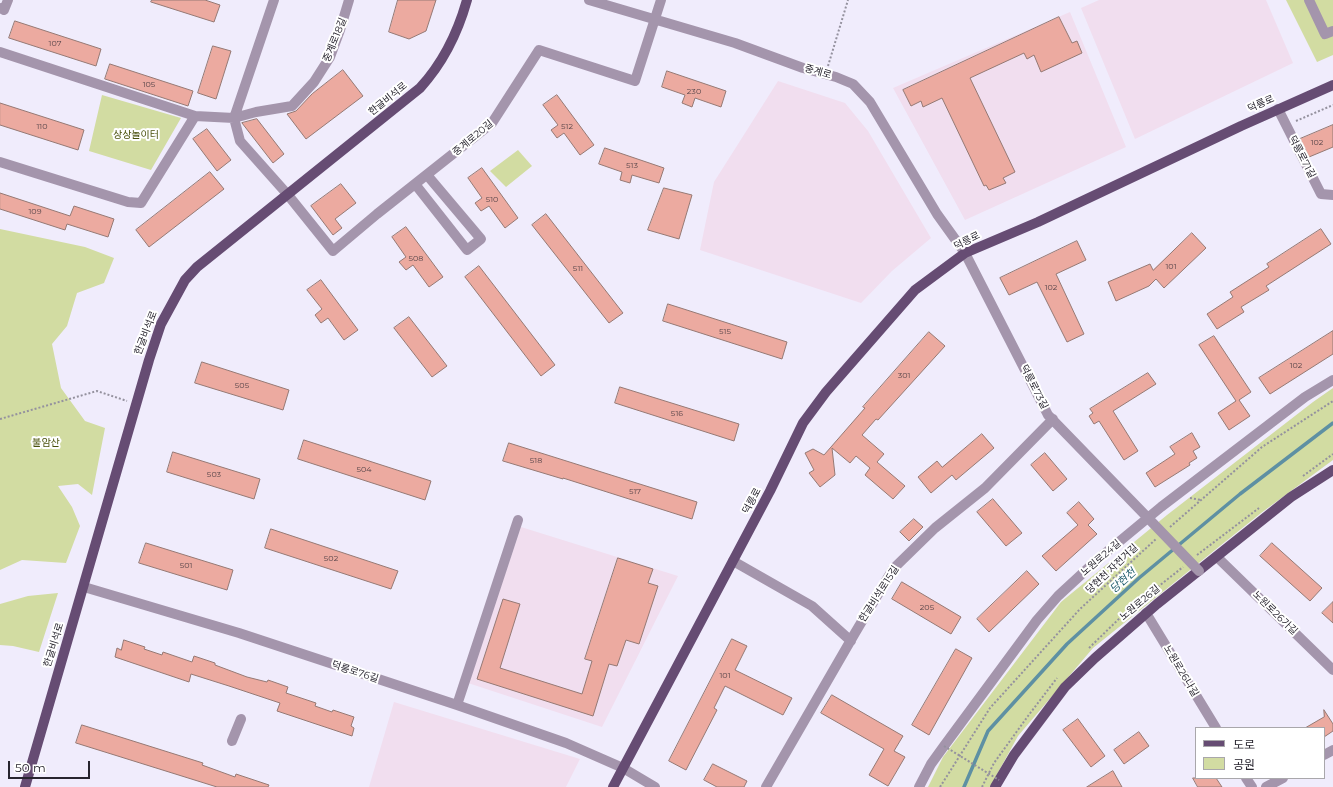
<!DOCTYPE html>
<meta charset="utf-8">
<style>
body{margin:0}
#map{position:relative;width:1333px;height:787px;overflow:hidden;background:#f0ecfc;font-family:Montserrat,"Noto Sans KR",sans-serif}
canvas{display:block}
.legend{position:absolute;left:1195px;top:727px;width:130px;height:52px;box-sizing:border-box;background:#fff;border:1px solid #a9a7ab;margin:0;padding:5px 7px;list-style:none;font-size:12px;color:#27242e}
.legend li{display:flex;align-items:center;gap:8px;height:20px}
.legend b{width:20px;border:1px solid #a9a7ab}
.scale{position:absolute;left:8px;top:761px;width:82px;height:18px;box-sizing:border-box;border:2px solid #27242e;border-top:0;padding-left:5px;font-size:12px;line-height:14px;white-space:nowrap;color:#27242e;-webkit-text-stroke:3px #fff;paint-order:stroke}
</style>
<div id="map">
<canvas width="1333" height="787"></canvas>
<ul class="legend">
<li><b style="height:5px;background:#664c73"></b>도로</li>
<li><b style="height:11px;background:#d2dca2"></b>공원</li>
</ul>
<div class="scale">50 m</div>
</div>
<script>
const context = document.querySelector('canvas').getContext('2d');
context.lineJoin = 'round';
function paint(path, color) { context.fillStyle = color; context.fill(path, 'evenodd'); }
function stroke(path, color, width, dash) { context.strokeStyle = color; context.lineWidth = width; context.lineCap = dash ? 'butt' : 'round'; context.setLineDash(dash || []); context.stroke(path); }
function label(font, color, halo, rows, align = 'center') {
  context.font = font + ' Montserrat,"Noto Sans KR",sans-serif'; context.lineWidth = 4; context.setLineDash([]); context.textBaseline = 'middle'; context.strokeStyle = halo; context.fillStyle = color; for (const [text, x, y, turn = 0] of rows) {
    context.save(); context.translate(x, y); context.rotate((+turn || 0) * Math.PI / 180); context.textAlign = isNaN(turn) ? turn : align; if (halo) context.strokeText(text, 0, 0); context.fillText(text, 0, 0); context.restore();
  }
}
paint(new Path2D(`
 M1099,0H1266L1293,63L1135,139L1081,8Z
 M1070,12L1126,147L965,220L893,88Z
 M778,81L845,103L868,131L931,238L892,271L861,303L700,250L714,182Z
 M521,527L678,576L602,727L468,683Z
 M394,702L580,759L566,787H369Z`), '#f1deef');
paint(new Path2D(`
 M1286,0H1333V55L1317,62Z
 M102,95L181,118L151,170L89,151Z
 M518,150L532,166L506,187L490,171Z
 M0,229L85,247L114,258L104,283L77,293L67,326L52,344L61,388L85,421L105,428L92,495L78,484L58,486L72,507L80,526L66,563L22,560L0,570Z
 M1333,388V460L1261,513L1093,648L1018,736L990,787H928L943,757L1061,602L1167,515L1313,402Z
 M58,593L39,652L13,646L0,645V604L28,596Z`), '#d2dca2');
stroke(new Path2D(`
 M964,787L988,731L1067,644L1139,578L1240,494L1333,423`), '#5e90a3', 3.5);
const building = new Path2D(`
 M152,0H205L220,5L214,22L151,2Z
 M398,0H436L426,31L409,39L389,32Z
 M1059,17L1072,43L1077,41L1082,53L1041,72L1034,55L1027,59L1024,53L970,78L1015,172L1003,178L1006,183L989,190L986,185L984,186L942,98L923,107L921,101L911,106L903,90Z
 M15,21L101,49L96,66L9,38Z
 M213,46L231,51L216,99L198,93Z
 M110,64L193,91L188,106L105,79Z
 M343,70L363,96L306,139L287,114L296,111L312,94Z
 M667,71L726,91L721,107L695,98L692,107L682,103L685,95L662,87Z
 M557,95L594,145L580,155L564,133L557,138L551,130L558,125L543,105Z
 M0,103L84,130L78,150L0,125Z
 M257,119L284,154L273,163L242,123Z
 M1333,125V147L1309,157L1300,139Z
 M207,129L231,160L217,171L193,139Z
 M605,148L664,168L659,183L632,175L630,183L620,180L622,172L599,164Z
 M482,168L518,218L505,228L489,206L481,211L475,203L482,198L468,178Z
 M210,172L224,189L149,247L136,230Z
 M341,184L356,203L335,219L342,228L333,235L311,206Z
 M664,188L692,195L679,239L648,230Z
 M0,193L70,216L74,206L114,219L108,237L67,224L65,230L0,209Z
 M546,214L623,313L609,323L532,225Z
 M406,227L443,277L429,287L413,265L406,270L399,262L406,257L392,237Z
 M1321,229L1331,244L1266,286L1269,290L1241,307L1244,312L1217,329L1207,314L1233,297L1230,292L1269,267L1267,264Z
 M1192,233L1206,248L1164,288L1156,279L1149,286L1116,301L1108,282L1150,264L1153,270Z
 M1077,241L1086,260L1056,274L1084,334L1067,342L1037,282L1009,295L1000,278Z
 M479,266L555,365L541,376L465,277Z
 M321,280L358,330L344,340L328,318L321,323L315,315L322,309L307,290Z
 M668,304L787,342L782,359L663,321Z
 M409,317L447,366L432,377L394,328Z
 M1333,331V354L1270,394L1259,378Z
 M929,332L945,346L878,420L876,419L862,435L884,454L877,462L905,486L893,499L865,475L870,468L856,456L850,463L832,448L835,475L820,487L809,473L814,470L805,453L813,449L824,455L865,408L863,407Z
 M1214,336L1251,392L1239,400L1250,416L1229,430L1218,413L1236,401L1199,345Z
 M202,362L289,390L283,410L195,383Z
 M1148,373L1156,384L1113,411L1138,451L1124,460L1099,421L1094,424L1089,416L1093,413L1090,409Z
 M620,387L739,424L734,441L615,403Z
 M1192,433L1200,447L1193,451L1197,458L1189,463L1190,465L1155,487L1146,473L1175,454L1170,447Z
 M982,434L994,448L956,480L952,475L931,493L918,477L937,461L942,467Z
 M304,440L431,481L425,500L298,459Z
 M509,443L697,502L692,519L563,478V479L503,461Z
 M173,452L260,479L254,499L167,472Z
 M1045,453L1067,479L1053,491L1031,465Z
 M993,499L1022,533L1006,546L977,512Z
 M1079,502L1094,519L1088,525L1097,534L1056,571L1042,556L1078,525L1067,513Z
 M914,519L923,527L909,541L900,532Z
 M271,529L398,571L391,589L265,548Z
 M146,543L233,570L227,590L139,563Z
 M1272,543L1322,588L1310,601L1260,556Z
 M618,558L653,569L648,583L658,586L639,644L626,640L617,666L609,664L593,716L477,679L503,599L520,604L500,668L582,694L592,661L585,659Z
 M1027,571L1039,584L989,632L977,619Z
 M902,582L961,617L951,634L892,599Z
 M1333,602V623L1322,613Z
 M732,639L747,646L735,670L792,698L783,715L725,686L714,708L717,710L686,770L669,761Z
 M124,640L145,647L144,649L162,655L163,652L192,662L194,656L215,663V665L247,677L267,682L268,680L288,687L286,693L316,703L315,706L332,712L333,710L354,717L351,726L354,728L352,736L277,711L280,703L229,686L191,674L189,682L115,657L117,648L121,650Z
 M956,649L972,658L929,735L912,725Z
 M832,695L903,736L894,751L905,757L888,786L869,775L884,749L821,713Z
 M1324,710L1333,724V731L1324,737V728H1305L1324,717Z
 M1078,719L1105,756L1091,767L1063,730Z
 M82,725L203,763L202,765L235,777L236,774L269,785L268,787H217L76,743Z
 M1139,732L1149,746L1124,764L1114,750Z
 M713,764L747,781L744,787H717L704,780Z
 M1113,771L1122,787H1087Z
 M1193,778H1216L1222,787H1198Z`);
paint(building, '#ecaaa0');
stroke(building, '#957974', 1);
stroke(new Path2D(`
 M828,66L848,0
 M1296,121L1333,105
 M0,419L97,391L127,401
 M1303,476L1333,454
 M1190,498L1201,500
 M1170,527L1262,447L1333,401
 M1197,555L1259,508
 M1089,648L1125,613L1183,567
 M940,787L990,708L1080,609L1156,539
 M982,787L994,763L1028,716L1057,678`), '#94919e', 2, [2, 2]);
stroke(new Path2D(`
 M274,0L234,118L240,141L288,195L333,251L377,214L492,123L539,50L635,81L661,0
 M589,0L735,43L803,68L836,77L853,84L870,102L937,214L965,253L1048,415L1148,518
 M1309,0L1325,34L1333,31
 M0,8L4,10L8,0
 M0,52L195,116
 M1278,109L1321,194L1333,195
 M0,162L128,202L141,203L195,116L234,118L256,112L292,106L314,82L330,57L340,30L349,0
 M415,184L467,250L481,239L427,175
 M1217,557L1333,670
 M733,561L812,606L851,641
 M84,587L239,633L457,705L566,743L623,768L655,787
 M1146,613L1216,728
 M457,705L518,520
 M232,741L241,719
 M1324,755L1333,750
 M1246,778L1252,787
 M766,787L855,633L893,569L935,528L985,488L1053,419
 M919,787L931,764L944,746L1037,620L1058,596L1097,560L1161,507L1305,397L1333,380
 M1266,787L1283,778`), '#a495ac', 10);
stroke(new Path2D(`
 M25,787L149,360L161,324L185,280L197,267L420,88C443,63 458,32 467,0
 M613,787L770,491L803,423L826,392L915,290L965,253L1038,222L1241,126L1333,85
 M995,787L1014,755L1065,687L1095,658L1157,604L1291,497L1333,470`), '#664c73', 10);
stroke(new Path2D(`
 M944,746L999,780`), '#94919e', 2, [2, 2]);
stroke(new Path2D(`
 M1148,518L1199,571`), '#a495ac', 10);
label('8px', '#58464a', null, [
 ["107",55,44],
 ["105",149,85],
 ["230",694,92],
 ["110",42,127],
 ["512",567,127],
 ["102",1317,143],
 ["513",632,166],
 ["510",492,200],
 ["109",35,212],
 ["508",416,259],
 ["101",1171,267],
 ["511",578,269],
 ["102",1051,288],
 ["515",725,332],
 ["102",1296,366],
 ["301",904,376],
 ["505",242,386],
 ["516",677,414],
 ["518",536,461],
 ["504",364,470],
 ["503",214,475],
 ["517",635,492],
 ["502",331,559],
 ["501",186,566],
 ["205",927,608],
 ["101",725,676]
]);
label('10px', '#27242e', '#fff', [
 ["중계로18길",335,40,-68],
 ["중계로",818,72,16],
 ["한글비석로",388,99,-39],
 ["덕릉로",1261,104,-24],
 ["중계로20길",473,138,-40],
 ["덕릉로71길",1302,157,63],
 ["덕릉로",967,241,-27],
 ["한글비석로",146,333,-69],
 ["덕릉로73길",1034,387,63],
 ["덕릉로",752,501,-62],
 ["노원로24길",1101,558,-41],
 ["당현천 자전거길",1112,569,-43],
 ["한글비석로15길",879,594,-57],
 ["노원로26길",1140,603,-40],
 ["노원로26가길",1275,613,44],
 ["한글비석로",54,645,-73],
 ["노원로26나길",1181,671,59],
 ["덕릉로76길",355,672,18]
]);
label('10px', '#49500b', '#fff', [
 ["상상놀이터",136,135],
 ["불암산",46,443]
]);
label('italic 11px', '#1e5b6b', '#fff', [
 ["당현천",1123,581,-42]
]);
</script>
